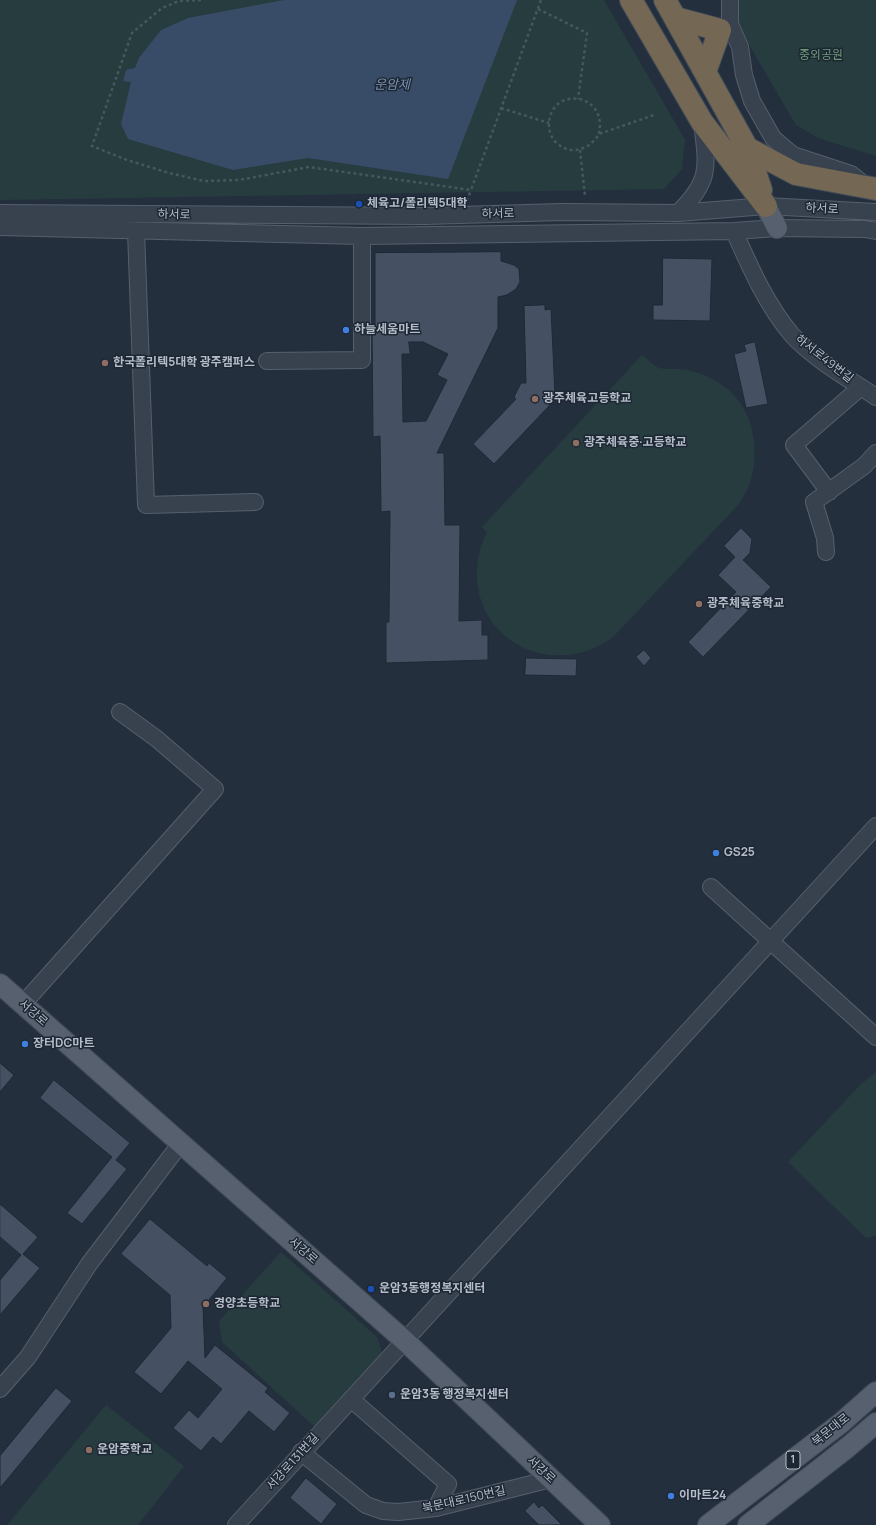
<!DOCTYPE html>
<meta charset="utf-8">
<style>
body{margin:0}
canvas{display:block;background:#242f3e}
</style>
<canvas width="876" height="1525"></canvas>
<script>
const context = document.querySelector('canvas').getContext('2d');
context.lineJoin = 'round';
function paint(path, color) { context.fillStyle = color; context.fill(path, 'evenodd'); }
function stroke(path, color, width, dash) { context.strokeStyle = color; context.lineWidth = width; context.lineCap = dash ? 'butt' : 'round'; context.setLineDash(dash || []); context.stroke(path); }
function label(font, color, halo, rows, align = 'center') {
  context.font = font + ' Manrope,"Noto Sans KR",sans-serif'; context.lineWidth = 3; context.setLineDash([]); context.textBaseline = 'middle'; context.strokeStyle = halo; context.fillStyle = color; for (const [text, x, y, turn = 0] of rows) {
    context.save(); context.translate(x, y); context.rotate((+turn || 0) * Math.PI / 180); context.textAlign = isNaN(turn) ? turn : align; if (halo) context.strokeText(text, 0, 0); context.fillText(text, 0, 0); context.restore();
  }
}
paint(new Path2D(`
 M0,0H604L685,140L682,169L664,189L0,200Z
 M723,0H876V156L818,138L796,125Z
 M642,355C647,358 653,366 659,368C668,370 678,368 687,370C724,378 751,403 754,443C756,465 752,485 739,504L614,636C559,680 475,645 477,571C478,557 480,545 487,533L482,527Z
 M876,1072V1235L866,1238L788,1162L860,1085Z
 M281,1252L377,1337L383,1355L316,1428L222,1342L219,1321Z
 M106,1405L184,1466L138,1525H7Z`), '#263c3f');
paint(new Path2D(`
 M284,0H517L448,179L308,158L233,170L128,139L121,124L131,82L123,81L126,70L135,68L139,58L161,30L188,18Z`), '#394c67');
const building = new Path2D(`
 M501,252V261L514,265L519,269L520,282L516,289L507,295L498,297V328L437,453H444L445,525H460L459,621L482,620V635H488V660L386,663V622H389L390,511L381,512L380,436L373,437L372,327H375V253ZM409,342H423L448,354L437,375L447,380L426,421L403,422L402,354H410Z
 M663,258L712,259L710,321L653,320V305H662Z
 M545,305V310L551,309L555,394L554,399L549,406L494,464L473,444L516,399L514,397L521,383H526L524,306Z
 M755,342L768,404L746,408L734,354L746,351L744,345Z
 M741,528L752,539L750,553L743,560L771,587L703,657L688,642L736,592L718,575L735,557L724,546Z
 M644,650L651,658L644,666L636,657Z
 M526,658L577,659L576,676L525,675Z
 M0,1063L14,1075L0,1092Z
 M54,1080L130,1143L116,1160L127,1169L82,1224L67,1213L112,1157L40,1098Z
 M0,1204L38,1237L23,1254L40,1268L0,1315V1280L21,1255L0,1237Z
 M150,1219L207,1266L209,1263L227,1278L203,1307L205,1358L215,1345L268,1388L265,1392L290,1413L274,1432L249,1411L221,1444L213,1437L201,1451L173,1428L189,1410L198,1418L222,1389L188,1361L161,1394L134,1372L171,1328L170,1295L121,1254Z
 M56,1388L72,1401L0,1488V1456Z
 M306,1478L337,1504L321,1524L290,1498Z
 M534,1502L539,1508L542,1505L562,1525H539L525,1511Z`);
paint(building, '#455162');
stroke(building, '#1f2835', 1);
const minor = new Path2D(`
 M730,24L740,47L744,75L752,101L773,138L793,155L851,174L861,182
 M721,30L730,24V0
 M0,213L425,216L562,212L678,213L766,206L876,212
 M678,213C712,180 707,166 702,122
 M0,227L362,236L734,231L777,228L865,229L876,231
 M136,231L146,505L255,502
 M734,231C750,267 766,304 792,335C814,359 849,379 876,397
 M267,361L362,360V236
 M829,492L794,445L861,387
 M826,552L825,538L814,502L864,466L876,453
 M711,887L876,1037
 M23,1004L215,789L157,739L120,712
 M0,1389L28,1357L89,1264L181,1143
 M351,1399L448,1484L436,1508
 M301,1452L366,1505L383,1511L398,1512L436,1508L551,1479
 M236,1525L876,826`);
const major = new Path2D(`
 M766,206L777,228
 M0,984L405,1341L600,1525
 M708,1525L841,1423L876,1392
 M748,1525L848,1447L876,1423`);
const highway = new Path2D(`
 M631,0L702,122L766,206
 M665,0L747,148L761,190
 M675,18L720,30L705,72
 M747,148L796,174L876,189`);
stroke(minor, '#565f6c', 18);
stroke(major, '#414a57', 22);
stroke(highway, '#434c59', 24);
stroke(new Path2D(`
 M201,0L179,1L162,8L132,33L92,146L127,160L169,173L204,181L239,180L309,167L471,190L541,0
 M538,9L587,33L578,99
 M501,108L549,123
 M599,134C608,91 549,86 549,125C549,132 552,140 558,144C572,156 590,149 599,134L654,115
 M580,150L585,196
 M467,201L471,190`), '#44595c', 2.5, [3, 3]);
stroke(minor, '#38414e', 16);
stroke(major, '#56606e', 20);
stroke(highway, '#746855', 22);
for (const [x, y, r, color] of [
 [359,204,4,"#1a4fb4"],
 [346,330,4,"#3f7fe0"],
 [105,363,4,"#8d6e63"],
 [535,399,4,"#8d6e63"],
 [576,443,4,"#8d6e63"],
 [699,604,4,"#8d6e63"],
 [716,853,4,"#3f7fe0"],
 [25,1044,4,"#3f7fe0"],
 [371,1289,4,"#1a4fb4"],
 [206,1304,4,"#8d6e63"],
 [392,1395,4,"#5c6f8a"],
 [89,1450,4,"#8d6e63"],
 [671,1496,4,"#3f7fe0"]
]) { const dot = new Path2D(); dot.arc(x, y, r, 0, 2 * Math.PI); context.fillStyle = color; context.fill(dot); stroke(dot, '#1d2633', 1.5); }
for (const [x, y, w] of [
 [793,1460,14]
]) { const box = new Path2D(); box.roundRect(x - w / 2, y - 9, w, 18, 3); context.fillStyle = '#1d2633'; context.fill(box); stroke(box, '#b4bcc9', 1); }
label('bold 11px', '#b4bcc9', null, [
 ["1",793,1460]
]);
label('12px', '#6b9a76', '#1d2633', [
 ["중외공원",821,56]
]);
label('bold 12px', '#b4bcc9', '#1d2633', [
 ["체육고/폴리텍5대학",367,204],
 ["하늘세움마트",354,330],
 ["한국폴리텍5대학 광주캠퍼스",113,363],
 ["광주체육고등학교",543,399],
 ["광주체육중·고등학교",584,443],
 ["광주체육중학교",707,604],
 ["GS25",724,853],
 ["장터DC마트",33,1044],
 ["운암3동행정복지센터",379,1289],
 ["경양초등학교",214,1304],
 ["운암3동 행정복지센터",400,1395],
 ["운암중학교",97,1450],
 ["이마트24",679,1496]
], 'left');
label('12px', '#b4bcc9', '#1d2633', [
 ["하서로",822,209,3],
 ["하서로",498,214,-1],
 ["하서로",174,215,1],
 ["하서로49번길",824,359,38],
 ["서강로",33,1013,41],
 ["서강로",303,1251,41],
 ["북문대로",831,1430,-39],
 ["서강로131번길",293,1462,-48],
 ["서강로",541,1470,43],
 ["북문대로150번길",464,1500,-13]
]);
label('italic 13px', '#7c92b1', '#1d2633', [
 ["운암제",392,85]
]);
</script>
